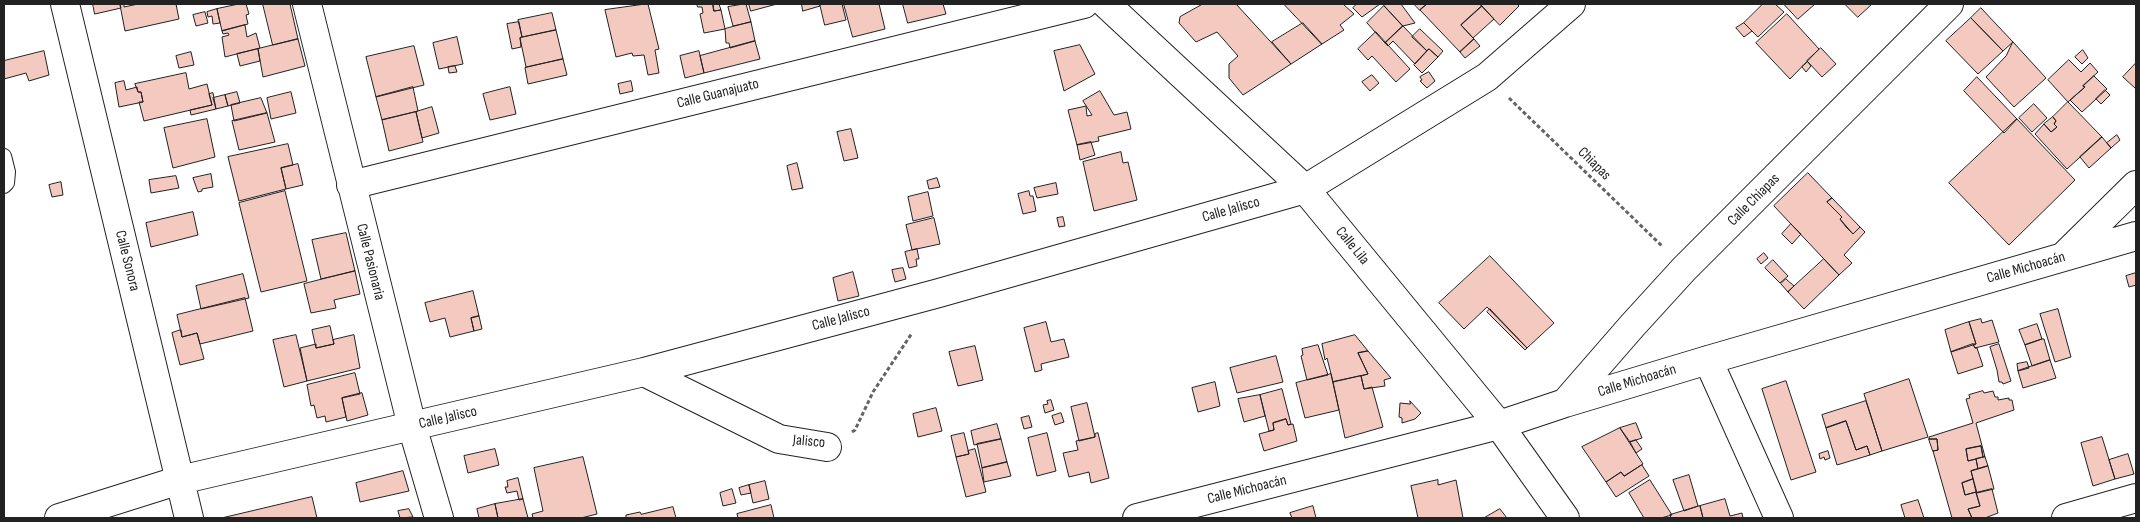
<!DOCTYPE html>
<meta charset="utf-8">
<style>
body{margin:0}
#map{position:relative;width:2140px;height:522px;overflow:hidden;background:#fff;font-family:"Sofia Sans Condensed",sans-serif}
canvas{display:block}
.frame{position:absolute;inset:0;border:5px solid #222;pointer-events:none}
</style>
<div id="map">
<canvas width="2140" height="522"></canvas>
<div class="frame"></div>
</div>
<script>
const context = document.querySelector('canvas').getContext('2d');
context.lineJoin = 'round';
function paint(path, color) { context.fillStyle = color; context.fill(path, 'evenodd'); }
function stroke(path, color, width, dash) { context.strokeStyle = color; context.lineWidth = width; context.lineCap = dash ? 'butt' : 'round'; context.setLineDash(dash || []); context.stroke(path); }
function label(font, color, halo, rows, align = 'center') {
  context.font = font + ' "Sofia Sans Condensed",sans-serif'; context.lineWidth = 4; context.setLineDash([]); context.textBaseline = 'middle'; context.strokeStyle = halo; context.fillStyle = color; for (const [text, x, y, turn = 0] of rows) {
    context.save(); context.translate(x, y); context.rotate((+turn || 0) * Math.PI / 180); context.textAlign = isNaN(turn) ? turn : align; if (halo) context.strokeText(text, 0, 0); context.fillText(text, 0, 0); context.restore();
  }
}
const building = new Path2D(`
 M93,4H120L121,8L95,14Z
 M124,4V7L138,4H176L179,19L125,31L120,5Z
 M239,4H246L249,14L246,15L248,24L222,31L217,9Z
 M263,4H290L298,39L273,45Z
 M648,4L659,49L655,50L659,73L648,75L644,55L633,56L632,53L616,57L605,10Z
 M697,4H713L714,11L721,10L725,29L704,33L700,14L703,13L702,7H698Z
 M713,4H719L721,10L714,11Z
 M746,4L751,22L733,26L728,7Z
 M749,4H777L751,11Z
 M802,4H820V6L803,11Z
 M820,4H842L846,20L825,25Z
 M844,4H879L885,29L853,37Z
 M903,4H943L946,14L908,23Z
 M1203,4H1236L1291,64L1243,95L1229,78V64L1238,56L1217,32L1196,42L1179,23L1180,17Z
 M1284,4H1343L1354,14L1340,25L1344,30L1322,44Z
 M1357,4H1380L1362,17L1353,8Z
 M1383,4H1401L1415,23L1403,26Z
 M1414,4H1427L1420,10Z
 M1427,4H1480L1482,6L1461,25L1474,39L1460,52L1420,10Z
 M1480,4H1517L1519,6L1500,25Z
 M1763,4H1775L1784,12L1758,37L1744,23Z
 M1784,4H1815L1798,19Z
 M1845,4H1872L1858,17Z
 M1384,6L1403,26L1385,43L1367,23Z
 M1482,6L1494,19L1473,38L1461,25Z
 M1981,8L2013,42L2003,51L1971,18Z
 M217,9L220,23L213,24L212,16L208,17L207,12Z
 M205,12L208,23L196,26L193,15Z
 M552,13L556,30L522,37L518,20Z
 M1787,14L1819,49L1790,79L1756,43Z
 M1971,18L2003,51L1978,74L1946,41Z
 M519,22L522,37L520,38L521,47L512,49L507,24Z
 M751,22L755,41L730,48L729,43H726L725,29Z
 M1303,23L1322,44L1291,64L1272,42Z
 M1744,23L1752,31L1744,37L1736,28Z
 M245,25L247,37L256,33L260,48L225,57L222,37L229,35L228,33L223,34L222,31Z
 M1403,26L1427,51L1415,64L1393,41L1388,46L1385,43Z
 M1420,29L1443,51L1438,57L1429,49L1427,51L1412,37Z
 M556,30L563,59L526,67L520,38Z
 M1376,32L1410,69L1396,82L1372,56L1368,60L1358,49Z
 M457,37L463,64L439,69L433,43Z
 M298,39L305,66L263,77L258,49Z
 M1474,39L1480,46L1465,58L1460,52Z
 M755,41L760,59L704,73L700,56Z
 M2013,42L2046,78L2014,107L1986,77L2006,56Z
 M1080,45L1095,74L1064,91L1054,51Z
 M414,46L424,85L376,97L366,57Z
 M1821,48L1836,64L1822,77L1807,61Z
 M258,49L260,61L240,66L237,54Z
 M1429,49L1438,57L1422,73L1414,65Z
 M2083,50L2088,58L2082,64L2075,57Z
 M44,51L49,75L29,81L26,73L4,79V61Z
 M699,51L704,73L685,78L680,56Z
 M191,52L194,65L179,68L176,56Z
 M563,59L567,75L528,84L525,68Z
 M2069,60L2081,72L2090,63L2098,72L2083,86L2085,87L2068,102L2048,80Z
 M1808,62L1811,66L1806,72L1802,67Z
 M2136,63V89L2123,77Z
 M455,66L457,72L449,73L448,67Z
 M1429,72L1435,81L1427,88L1420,81L1422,80L1420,77Z
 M186,73L189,89L207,84L212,105L144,121L139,102H143L141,92H138L135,84Z
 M1372,75L1379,83L1370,91L1362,82Z
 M2094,76L2107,89L2082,112L2070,100L2085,87L2083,86Z
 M1977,77L2017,119L2004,133L1964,91Z
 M124,81L126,90L137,87L138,92H141L143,102L119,107L115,83Z
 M631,81L633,91L620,94L618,84Z
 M413,87L418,111L382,120L376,97Z
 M510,87L516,114L490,120L483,94Z
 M2105,90L2110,95L2101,104L2096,99Z
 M1100,91L1114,115L1127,112L1131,129L1098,137L1099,141L1077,145L1068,110L1086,106L1087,116L1092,115L1083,101Z
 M237,92L240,103L228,106L225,95Z
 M291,92L296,113L271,119L267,98Z
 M213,93L216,109L191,115L190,110L212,105L209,94Z
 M225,95L228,106L216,109L213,98Z
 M261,98L267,113L234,121L231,105Z
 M2068,102L2102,137L2067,169L2035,134L2044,124L2051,132L2057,127L2054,124L2056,121L2053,117Z
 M2034,104L2047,118L2032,132L2019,118Z
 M432,107L439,133L422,138L416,112Z
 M416,112L423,142L389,151L382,120Z
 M267,113L275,142L239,150L232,121Z
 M2053,117L2056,121L2054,124L2057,127L2051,132L2044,124Z
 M207,119L215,157L173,168L164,128Z
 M2017,119L2075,180L2009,245L1949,183Z
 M851,129L858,158L844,161L837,132Z
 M2117,135L2120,140L2111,148L2107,143Z
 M2102,137L2111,148L2089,168L2080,157Z
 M1091,142L1095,155L1080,160L1077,145Z
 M288,144L293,165L281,168L286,189L239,201L228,157Z
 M1121,152L1123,163L1128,162L1137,200L1094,211L1083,162Z
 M797,163L803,188L792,190L787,166Z
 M298,164L303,185L286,189L281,168Z
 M1808,173L1832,198L1827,202L1842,217L1840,219L1846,227L1853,234L1860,227L1865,232L1844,255L1852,263L1839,275L1774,206Z
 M211,174L213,187L202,189V191L198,192L193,178Z
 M176,176L179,188L151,193L149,180Z
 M937,178L940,187L929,189L927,181Z
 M61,182L63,195L52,197L49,185Z
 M1056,183L1058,194L1037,198L1034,188Z
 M285,191L307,281L261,292L239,203Z
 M1029,191L1030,196H1033L1036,211L1023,214L1018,194Z
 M928,192L933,216L913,221L908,197Z
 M1832,198L1860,227L1853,234L1840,219L1842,217L1827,202Z
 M193,212L198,235L151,247L146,223Z
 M1063,217L1065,226L1059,227L1057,218Z
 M934,218L940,244L912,250L906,225Z
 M1791,224L1801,234L1792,244L1782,234Z
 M346,233L355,271L321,279L312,240Z
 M917,249L919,259H916L917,266L909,268L905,252Z
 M1764,253L1768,258L1761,264L1757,259Z
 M1490,256L1554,323L1527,348L1487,307L1464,329L1439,303Z
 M1824,259L1839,275L1804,309L1788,292Z
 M1773,260L1788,276L1780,283L1765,268Z
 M903,268L906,279L895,282L892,270Z
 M355,271L360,294L334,300L336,308L311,313L304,284Z
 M853,272L859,296L838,301L833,278Z
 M2136,273V285L2129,287L2126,276Z
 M243,274L249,298L201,309L196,286Z
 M1786,279L1794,286L1788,292L1781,284Z
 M473,291L479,316L471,318L474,331L450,337L445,318L430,322L425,303Z
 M245,298L253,331L200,344L197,333L182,337L177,315Z
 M1490,309L1527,348L1525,350L1487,312Z
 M2058,309L2071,357L2055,362L2040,314Z
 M479,316L482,329L474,331L471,318Z
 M1981,319L1982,323L1992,320L1999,342L1975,348L1973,344H1976L1969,322Z
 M1046,322L1051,342L1064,339L1069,357L1041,364L1042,370L1035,372L1024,328Z
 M1969,322L1976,344L1951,352L1945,330Z
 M2037,324L2042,339L2025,345L2019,330Z
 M330,326L334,344L316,348L312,330Z
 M181,330L182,337L197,333L204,359L180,365L172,333Z
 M296,335L307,381L284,387L273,340Z
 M354,335L360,368L307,381L300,348L316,344V348L334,344L333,340Z
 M1355,335L1368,351L1358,353L1368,374L1333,382L1327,358L1325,360L1322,344Z
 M2042,339H2044L2050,360L2032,366L2025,345Z
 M1973,344L1975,348H1977L1983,366L1958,374L1951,352Z
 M1999,344L2011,381L2003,384L2002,382H1999L1997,370L1990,347Z
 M1318,345L1328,375L1307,380L1301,356L1303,355L1302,349Z
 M975,346L983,380L958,386L949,352Z
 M1368,351L1391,378L1384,380L1385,386L1364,389L1361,376L1368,374L1358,353Z
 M1276,356L1283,382L1237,393L1230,368Z
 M2050,360L2056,378L2023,388L2018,371Z
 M2027,362L2029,368L2018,371L2017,364Z
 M355,373L360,394L342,398L346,417L326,422L325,416L317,418L314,405L311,406L307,385Z
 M1331,374L1339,410L1305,418L1296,383Z
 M1361,376L1364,389L1372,387L1383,427L1345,438L1333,382Z
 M1909,379L1928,437L1882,451L1864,394Z
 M1786,381L1816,472L1791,480L1762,389Z
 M1215,382L1220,406L1198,412L1192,388Z
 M1282,389L1291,424L1288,425L1286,419L1273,423L1274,430L1269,431L1260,395Z
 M1983,391L1984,393L1993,391L1995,397H1998V400L2009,398V400H2012L2014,410L1976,423L1985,457H1983L1981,446L1966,449L1968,461L1976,459L1978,469L1971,471L1973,479L1962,483L1965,495L1976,492L1980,506L1968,509L1972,518H1952L1933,451L1938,450L1937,439H1929V437L1973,423L1966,399L1970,398L1969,395Z
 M362,393L368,415L347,421L342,398Z
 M1260,395L1265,416L1244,422L1238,399Z
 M1051,400L1054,410L1045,413L1043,405L1048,404L1047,401Z
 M1410,401L1421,413L1415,419L1402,423V418L1399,417L1400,403L1410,404Z
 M1866,401L1882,451L1870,455L1867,446L1856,450L1846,421L1826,428L1822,415Z
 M1087,403L1095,437L1079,441L1071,407Z
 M936,408L942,431L918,437L913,414Z
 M1061,413L1064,422L1055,425L1052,416Z
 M1029,416L1032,427L1024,429L1021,418Z
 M1286,419L1288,425L1293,424L1297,441L1264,451L1259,434L1274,430L1273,423Z
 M1846,421L1856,450L1867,446L1870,455L1837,465L1826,428Z
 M1636,423L1642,438L1630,442L1620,428Z
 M997,424L1001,439L974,445L971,431Z
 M1620,428L1643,464L1624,476L1621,472L1606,482L1582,447Z
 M964,433L969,454L956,457L951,436Z
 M1047,433L1056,471L1037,476L1028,438Z
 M1098,433L1109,478L1091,483L1089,472L1069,477L1063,453L1078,450L1076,441L1095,437V434Z
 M2102,437L2115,479L2093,486L2081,443Z
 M1001,439L1007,462L982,468L977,444Z
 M1929,439H1937L1938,450L1933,451Z
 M1636,440L1642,449L1636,453L1630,442Z
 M1981,446L1983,457L1968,461L1966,449Z
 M495,449L499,465L468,473L464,456Z
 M975,449L986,492L966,497L956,457L969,454L968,451Z
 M1828,451L1830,458L1825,460L1824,457L1820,459L1819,454Z
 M2128,454L2134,474L2115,479L2109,460Z
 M583,457L597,514L581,518H533L532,514L543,511L534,468Z
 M1985,457L1988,466L1978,469L1976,459Z
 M1007,462L1011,476L984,482L982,468Z
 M1642,465L1649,476L1616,497L1606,482L1621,472L1624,476Z
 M1988,466L1994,489L1977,493L1971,471Z
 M403,471L409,491L360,502L356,483Z
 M1689,475L1698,506L1684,511L1673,480Z
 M518,478L523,499L519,500L517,491L507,493L505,487H508L507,481Z
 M1973,479L1976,492L1965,495L1962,483Z
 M1438,480V485L1456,480L1463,518H1418L1411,486Z
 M1650,480L1672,515L1661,518H1644L1629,493Z
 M765,481L769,499L753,503L749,485Z
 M749,485L751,493L741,495L739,488Z
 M732,489L736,503L723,506L720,493Z
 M1992,489L1998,513L1985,518H1972L1968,509L1980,506L1976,493Z
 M312,497L317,518H222Z
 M523,499L528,518H498L495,504Z
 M1725,499L1730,516L1742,513L1743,518H1703L1700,506Z
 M1918,500L1924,518H1905L1901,505Z
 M495,504L498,518H479L477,509Z
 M771,505L774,518H738L737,514Z
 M1313,506L1316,518H1292L1290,513Z
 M1700,506L1703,518H1671L1670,515Z
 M673,507L676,518H626V515L640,512L641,514Z
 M409,509L413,517L400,518L398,511Z
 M1500,509L1507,518H1484Z`);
paint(building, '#f3c9c0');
stroke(building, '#222', 1);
const lane = new Path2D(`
 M4,156L8,172L7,183L4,186`);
const street = new Path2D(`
 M65,4L189,518
 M307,4L412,426L439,518
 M351,185L1084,4
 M2064,256L2136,185
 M1708,360L1779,518
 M644,372L779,439L827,447
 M1565,403L1632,326L1684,269L1949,4
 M59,518L180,480L644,372L939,293L1305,189L1487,77L1571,4
 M1137,518L1499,425L1565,403L1708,360L2136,236
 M2066,518L2136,498`);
const secondary = new Path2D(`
 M1106,4L1305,189L1499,425L1565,518`);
stroke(lane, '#222', 16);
stroke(street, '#222', 30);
stroke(secondary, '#222', 30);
stroke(new Path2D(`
 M1509,98L1663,247
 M852,432L855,430L873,392L912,333`), '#646464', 3, [4, 2.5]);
stroke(lane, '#fff', 14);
stroke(street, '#fff', 28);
stroke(secondary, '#fff', 28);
label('15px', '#222', '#fff', [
 ["Calle Guanajuato",718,94,-14],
 ["Chiapas",1594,164,45],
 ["Calle Chiapas",1754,200,-45],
 ["Calle Jalisco",1231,210,-16],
 ["Calle Lila",1352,246,51],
 ["Calle Sonora",127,261,76],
 ["Calle Pasionaria",370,262,76],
 ["Calle Michoacán",2026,268,-16],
 ["Calle Jalisco",841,319,-15],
 ["Calle Michoacán",1637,381,-17],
 ["Calle Jalisco",448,418,-13],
 ["Jalisco",809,442,5],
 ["Calle Michoacán",1247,490,-14]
]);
</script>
